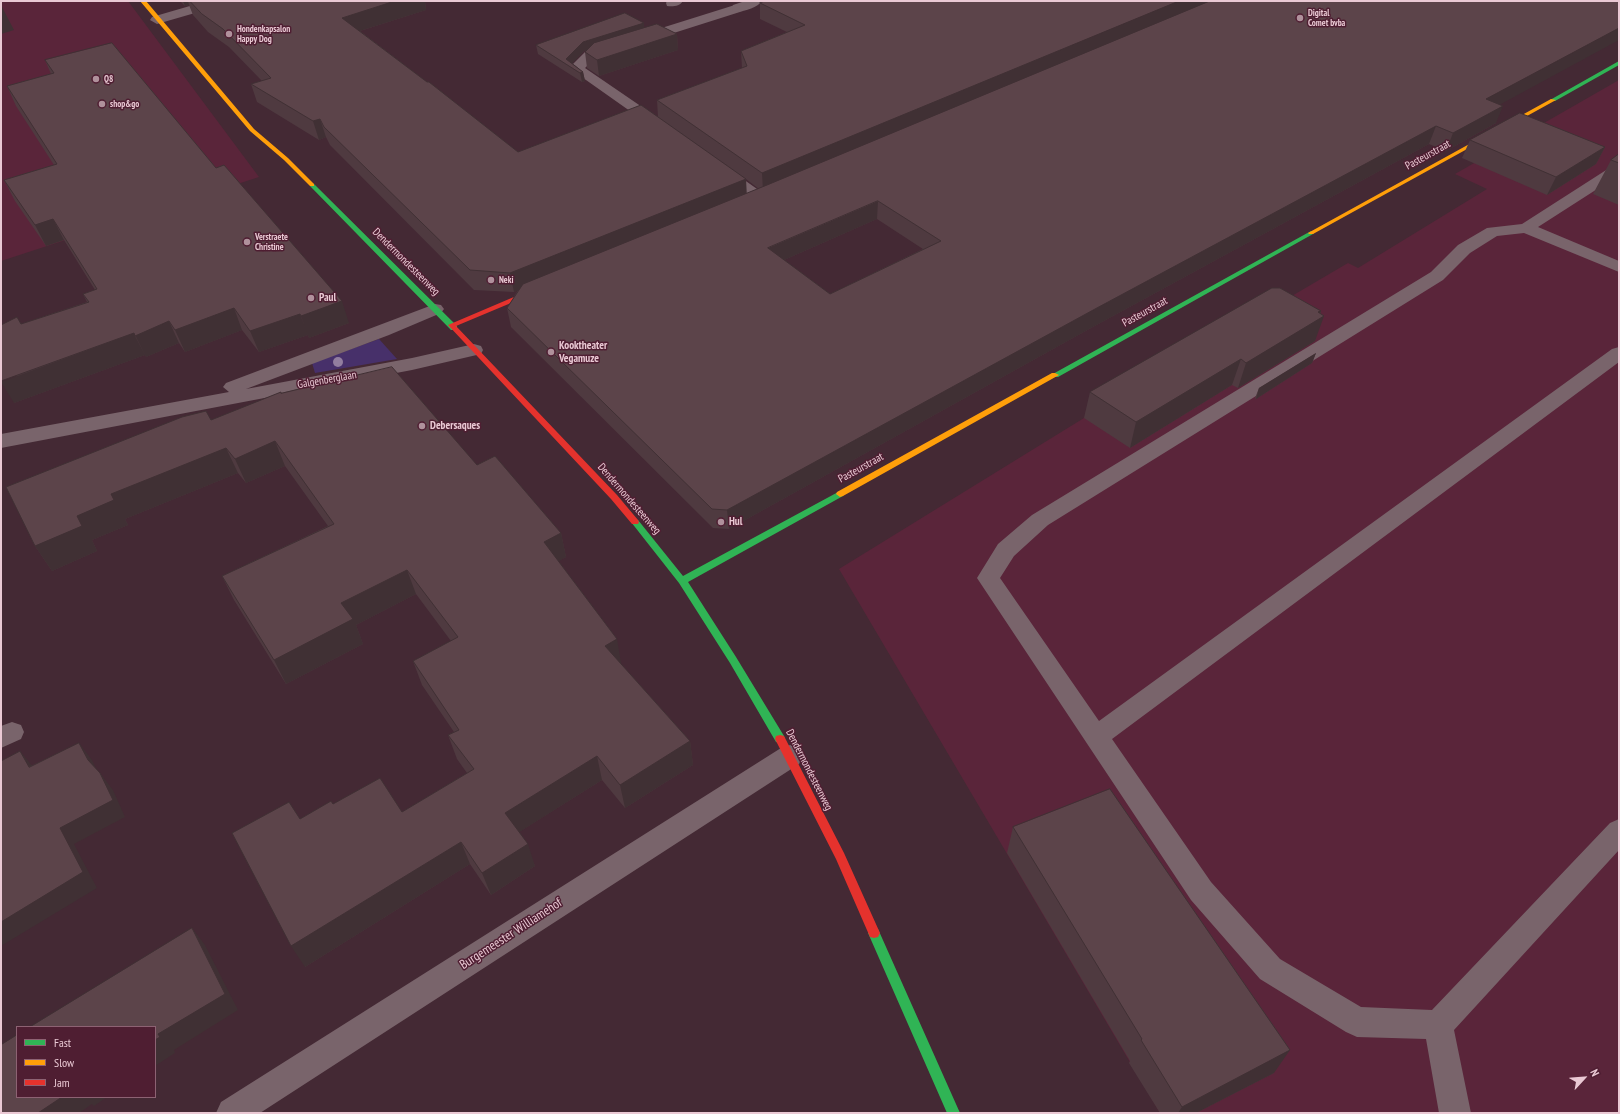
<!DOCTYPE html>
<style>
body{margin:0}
#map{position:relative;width:1620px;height:1114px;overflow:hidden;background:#442934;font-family:"PT Sans Narrow",sans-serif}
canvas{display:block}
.frame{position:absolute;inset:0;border:2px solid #eac9d4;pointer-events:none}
.legend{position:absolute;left:16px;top:1026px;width:140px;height:72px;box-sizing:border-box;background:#4f1e32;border:1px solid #8d6273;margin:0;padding:5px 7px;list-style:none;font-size:12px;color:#eac9d4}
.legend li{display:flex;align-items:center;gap:8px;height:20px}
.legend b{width:20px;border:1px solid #8d6273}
.north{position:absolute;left:1564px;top:1058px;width:40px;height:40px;-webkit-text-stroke:3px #4f1e32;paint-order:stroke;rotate:64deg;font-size:11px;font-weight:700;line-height:16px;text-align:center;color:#eac9d4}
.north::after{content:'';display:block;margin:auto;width:14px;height:18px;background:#eac9d4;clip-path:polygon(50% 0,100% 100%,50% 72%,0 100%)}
</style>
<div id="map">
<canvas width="1620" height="1114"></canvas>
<div class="frame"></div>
<ul class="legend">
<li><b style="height:5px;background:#30b455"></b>Fast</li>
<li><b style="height:5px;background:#ff9f0a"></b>Slow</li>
<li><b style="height:5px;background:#e5322d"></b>Jam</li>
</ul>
<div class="north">N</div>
</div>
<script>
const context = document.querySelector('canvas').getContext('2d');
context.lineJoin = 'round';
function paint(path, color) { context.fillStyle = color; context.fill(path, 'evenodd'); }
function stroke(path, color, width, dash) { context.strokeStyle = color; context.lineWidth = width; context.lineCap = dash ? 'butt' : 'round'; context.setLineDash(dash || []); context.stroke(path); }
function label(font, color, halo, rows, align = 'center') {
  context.font = font + ' "PT Sans Narrow",sans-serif'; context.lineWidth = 3; context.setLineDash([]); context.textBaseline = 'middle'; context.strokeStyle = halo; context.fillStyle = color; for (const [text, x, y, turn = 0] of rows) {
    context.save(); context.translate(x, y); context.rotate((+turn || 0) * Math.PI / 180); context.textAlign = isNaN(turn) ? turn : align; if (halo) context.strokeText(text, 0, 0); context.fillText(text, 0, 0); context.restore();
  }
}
paint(new Path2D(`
 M1,1H128L259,177L1,261Z
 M1619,80V1113H1160L839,569L1084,418L1348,263L1358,268L1487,189L1455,174Z`), '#5a253a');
paint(new Path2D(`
 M379,339L397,359L315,373L312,363Z`), '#47306a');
paint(new Path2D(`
 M667,1H683C680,6 673,7 667,6L666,3Z
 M738,4L743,5L744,8L743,11L595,58L585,68L664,122L666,125L664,128H654L569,68L585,52Z
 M1619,163V175L1538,227L1619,261V272L1524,233L1497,236L1470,253L1443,280L1048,525L1014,556L1000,578L1099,721L1612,349L1619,347V362L1112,739L1211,882L1280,959L1361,1007L1432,1010L1610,823L1619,819V850L1454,1030L1471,1113H1439L1426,1039L1357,1037L1346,1032L1260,979L1191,900L977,578L998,544L1032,515L1431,272L1458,245L1487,228L1522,224L1614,165Z
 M721,165L726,167L767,196L769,199L767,202L761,204L755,202L716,173L713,170L716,167Z`), '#79646b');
paint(new Path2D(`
 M207,1H227L226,4L157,24L150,20L152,17Z
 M745,1H762C757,8 741,13 733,11L732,8L733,5Z
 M435,304L441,305L444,309L441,313L389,335L246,389L412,358L474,344L481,346L483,350L481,354L412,370L1,448V434L229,392L223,387L226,383Z
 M12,722L21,725L24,732L21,739L1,748V726Z
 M790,745L799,748L803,756L799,764L260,1113H216L221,1102L781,748Z`), '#79646b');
paint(new Path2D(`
 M1619,61V65L1555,101L1550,100Z
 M312,183L314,184L457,326V330H451L310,186V184Z
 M1311,231L1314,233L1313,234L1058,377H1055L1051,375Z
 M840,491L844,494L843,496L688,582L736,657L784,736L785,739L784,742L780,743L776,742L730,663L679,583L631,522L635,519L638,520L683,576Z
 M874,928L878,929L960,1113H947L868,933L870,929Z`), '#30b455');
paint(new Path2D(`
 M140,1H146L254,129L288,158L314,184V186H310L284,160L250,131Z
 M1551,99L1556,100L1313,234H1309L1308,233Z
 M1052,373H1055L1059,375L843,496L840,497L836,494L837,492Z`), '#ff9f0a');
paint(new Path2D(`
 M535,288H538L542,290L456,326L617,495L638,520L639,522L638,524H632L611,499L448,325Z
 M780,735L784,736L844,853L880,933L878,937L874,938L870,937L836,859L775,739L776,736Z`), '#e5322d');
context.fillStyle = '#927e9f';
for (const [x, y] of [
 [338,362]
]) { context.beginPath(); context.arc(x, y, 5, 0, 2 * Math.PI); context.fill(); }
paint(new Path2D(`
 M180,1H425L426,10L360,31L518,152L658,117L657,100L742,68L741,51L787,32L760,19V3L1500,104L1496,123L1446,151L1429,144L1091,328L729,529L713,528L511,327L507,308L518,290L514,292L474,290L330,145L326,137L319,140L257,102L251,84L262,81L229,47L208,32L193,15L189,5L185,6ZM746,179L759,189L746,194ZM877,219L923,249L830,294L784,260Z
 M644,28L677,34L678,50L599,76L587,68L585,52L587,50L584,51L572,63L583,72L585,81L582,82L538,54L536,45Z
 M45,60L216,168L349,323L309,338L308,335L259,352L242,330L185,352L179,343L146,357L145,355L14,403L21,324L87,302L83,294L95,290L64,240L46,246L15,201L4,180L54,165L16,106L7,86L51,74Z
 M1470,140L1605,147L1596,164L1547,195L1462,158Z
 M1619,154V205L1593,194L1611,160Z
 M1321,311L1315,341L1238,388L1232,385L1130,448L1084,418L1090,392Z
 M1316,353L1312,363L1256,399L1255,398L1259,388Z
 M281,393L477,465L561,533L566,557L558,561L621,663H620L690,741L693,765L625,808L602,780L519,832L535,866L491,895L470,864L305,967L300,819L333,804L402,812L467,773L457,759L448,735L454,732L422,685L413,661L451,641L416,594L356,625L363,644L286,684L234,600L222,576L328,526L285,466L246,483L238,473L125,519L128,525L92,540L97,551L52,571L35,546L211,420Z
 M1013,827L1274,1073L1196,1113H1160L1129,1063L1130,1061L1007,853Z`), '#4f3a40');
paint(new Path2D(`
 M183,1H188L189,5L185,6Z
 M395,1H425L426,10L347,35L342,18Z
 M1179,1H1214L763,191L762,173Z
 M1,7H2L14,30L1,34Z
 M644,23V32L584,51L570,66L566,59L583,42Z
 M1619,28V40L1479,116L1486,99Z
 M677,34L678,50L599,76L597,60Z
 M583,72L585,81L582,82L580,73Z
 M1503,106L1496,123L1446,151L1453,133Z
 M320,119L326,137L319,140L313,121Z
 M1436,126L1429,144L1091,328L729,529L727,510L1095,309Z
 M1605,147L1596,164L1547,195L1556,177Z
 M746,179L747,198L514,292L510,273Z
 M878,201L877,219L768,267V248Z
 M53,219L64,240L46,246L35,225Z
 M342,301L349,323L309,338L301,316Z
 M234,308L242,330L185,352L175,330Z
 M1321,311L1318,320L1324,316L1315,341L1238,388L1246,363Z
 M300,314L308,335L259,352L250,331Z
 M169,321L179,343L146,357L135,336Z
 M134,333L145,355L14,403L1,382Z
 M1316,353L1312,363L1256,399L1259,388Z
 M1241,359L1232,385L1130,448L1136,422Z
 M275,441L285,466L246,483L235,459Z
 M226,448L238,473L125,519L128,525L92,540L97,551L52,571L35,546L77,516L111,494Z
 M561,533L566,557L549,567L544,542Z
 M407,570L416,594L356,625L363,644L286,684L274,660L341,603Z
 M617,639L621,663L609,670L605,646Z
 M690,741L693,765L625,808L620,785Z
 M79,743L92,760L100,777L88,760Z
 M20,751L34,768L29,767Z
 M597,756L602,780L513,836L505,813Z
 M100,773L113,790L125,817L74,844L97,888L1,946V922L60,828Z
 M461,842L470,864L305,967L291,946Z
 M528,844L535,866L491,895L482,873Z
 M192,928L205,945L238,1010L174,1050L175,1053L155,1066V1040L158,1034Z
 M1290,1050L1274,1073L1196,1113H1178L1182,1107Z
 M62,1097H107L94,1106L92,1104L79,1113H38Z`), '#403034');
const building = new Path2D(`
 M190,1H395L342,18L427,82H429L518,152L641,105L746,179L510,273L470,270L324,127L320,119L313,121L251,84L271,78L223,29L202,14Z
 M765,1H1179L762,173L657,100L747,66L741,51L805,25L760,3Z
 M1210,1H1619V28L1486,99L1503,106L1453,133L1436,126L1095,309L727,510L712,509L507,308L523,284L767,185ZM878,201L941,241L830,294L768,248Z
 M625,13L644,23L583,42L566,59L583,72L580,73L536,45Z
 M657,24L677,34L597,60L585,52L594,43Z
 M112,43L216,168L224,165L342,301L301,316L300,314L250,331L234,308L175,330L169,321L135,336L134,333L1,381V325L17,317L21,324L89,302L83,294L97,289L53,219L35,225L4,180L57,164L7,86L54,73L45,60Z
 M1520,113L1605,147L1556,177L1470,140Z
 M1619,154V163L1611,160Z
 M1272,288H1280L1321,311L1318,312L1324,316L1246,363L1241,359L1136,422L1090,392Z
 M392,367L477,465L495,456L561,533L544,542L617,639L605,646L690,741L620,785L597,756L505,813L528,844L482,873L461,842L291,946L232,833L289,802L300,819L331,801L333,804L380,778L402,812L474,769L448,735L459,730L413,661L458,637L407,570L341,603L353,619L274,660L222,576L334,524L275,441L235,459L226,448L111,494L114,500L77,516L82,526L35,546L6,487L182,417L206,411L211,420L281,392V393Z
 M79,743L88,760L100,773L113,800L60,828L83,872L1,922V761L20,751L29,767Z
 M1110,789L1290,1050L1182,1107L1141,1040L1142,1039L1013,827Z
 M192,928L225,994L158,1034L160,1037L155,1040V1027H30Z
 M17,1035V1097H62L38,1113H1V1045Z`);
paint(building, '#5c444a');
stroke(building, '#403034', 1);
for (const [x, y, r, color] of [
 [1300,18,4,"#b0919c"],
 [229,34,4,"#b0919c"],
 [96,79,4,"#b0919c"],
 [102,104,4,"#b0919c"],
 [247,242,4,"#b0919c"],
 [491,280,4,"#b0919c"],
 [311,298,4,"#b0919c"],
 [551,352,4,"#b0919c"],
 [422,426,4,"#b0919c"],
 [721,522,4,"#b0919c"]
]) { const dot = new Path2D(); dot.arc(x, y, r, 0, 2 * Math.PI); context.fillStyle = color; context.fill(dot); stroke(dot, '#4f1e32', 1.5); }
label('bold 9px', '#eac9d4', '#4f1e32', [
 ["Digital",1308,13],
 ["Comet bvba",1308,23],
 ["Hondenkapsalon",237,29],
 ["Happy Dog",237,39],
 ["Q8",104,79],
 ["shop&go",110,104],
 ["Verstraete",255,237],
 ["Christine",255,247],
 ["Neki",499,280]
], 'left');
label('11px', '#eac9d4', '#4f1e32', [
 ["Pasteurstraat",1428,155,-29],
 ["Dendermondesteenweg",406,262,45],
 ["Pasteurstraat",1145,312,-29],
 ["Galgenberglaan",327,380,-10],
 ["Pasteurstraat",861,468,-29],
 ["Dendermondesteenweg",629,499,49],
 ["Dendermondesteenweg",809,770,63]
]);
label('bold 11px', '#eac9d4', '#4f1e32', [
 ["Paul",319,298],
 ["Kooktheater",559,346],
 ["Vegamuze",559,359],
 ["Debersaques",430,426],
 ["Hul",729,522]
], 'left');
label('13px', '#eac9d4', '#4f1e32', [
 ["Burgemeester Williamehof",511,934,-33]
]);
</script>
